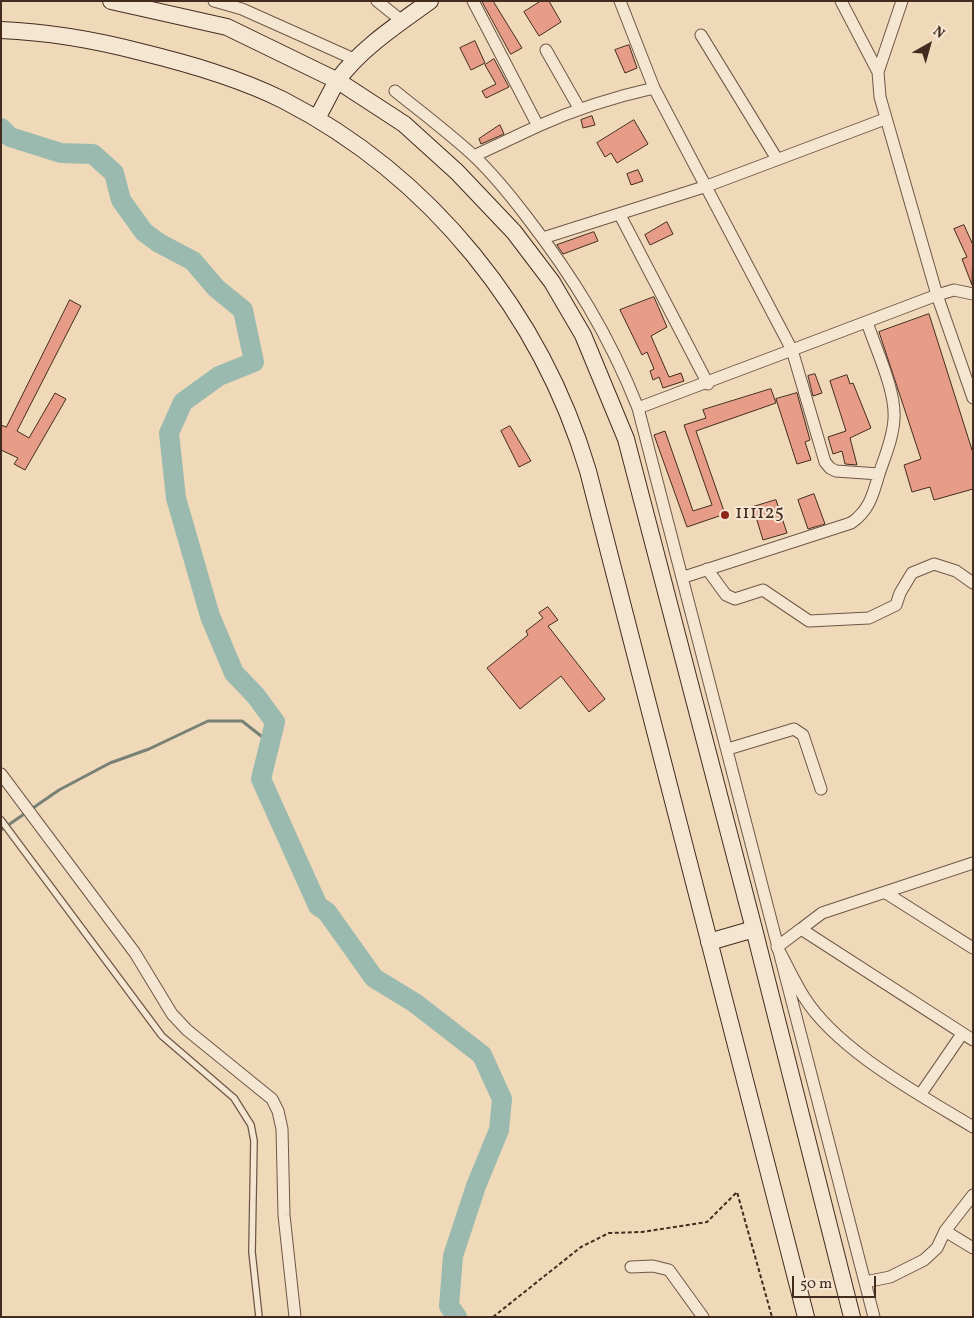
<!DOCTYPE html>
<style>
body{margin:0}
#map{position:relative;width:974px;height:1318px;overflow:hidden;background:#efd9b9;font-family:Vollkorn,serif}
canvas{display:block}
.frame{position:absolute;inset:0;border:2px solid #432c1f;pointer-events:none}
.north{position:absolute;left:904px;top:20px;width:50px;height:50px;-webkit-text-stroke:4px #f5e6d2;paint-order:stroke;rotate:38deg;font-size:14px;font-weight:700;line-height:20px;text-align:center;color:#432c1f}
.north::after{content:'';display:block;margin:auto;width:18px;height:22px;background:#432c1f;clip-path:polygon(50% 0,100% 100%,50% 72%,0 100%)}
.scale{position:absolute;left:792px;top:1276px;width:84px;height:22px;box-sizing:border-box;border:2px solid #432c1f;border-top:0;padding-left:6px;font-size:15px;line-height:18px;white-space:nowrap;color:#432c1f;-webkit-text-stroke:4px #f5e6d2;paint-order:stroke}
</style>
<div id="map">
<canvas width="974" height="1318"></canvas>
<div class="frame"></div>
<div class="north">N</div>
<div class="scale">50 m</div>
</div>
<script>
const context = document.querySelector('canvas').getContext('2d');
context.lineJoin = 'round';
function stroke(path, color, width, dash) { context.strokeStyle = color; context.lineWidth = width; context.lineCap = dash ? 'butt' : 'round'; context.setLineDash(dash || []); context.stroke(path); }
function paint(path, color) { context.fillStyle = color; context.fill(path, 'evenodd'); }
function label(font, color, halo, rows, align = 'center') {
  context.font = font + ' Vollkorn,serif'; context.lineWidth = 4; context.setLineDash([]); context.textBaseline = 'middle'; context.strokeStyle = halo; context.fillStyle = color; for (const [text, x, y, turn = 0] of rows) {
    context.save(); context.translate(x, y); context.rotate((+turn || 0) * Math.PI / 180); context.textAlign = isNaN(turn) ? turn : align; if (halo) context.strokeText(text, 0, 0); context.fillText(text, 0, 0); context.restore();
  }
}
stroke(new Path2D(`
 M1,830L59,790L110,763L149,749L208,721H242L270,743`), '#778175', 3);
stroke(new Path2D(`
 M1,128L10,137L61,153L93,154L114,173L121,200L144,232L159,243L193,261L216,288L243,310L254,362L219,376L183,402L169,433L176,498L210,616L234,673L256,696L275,722L261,779L318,906L327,912L374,978L415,1003L482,1055L502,1099L499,1130L476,1186L453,1256L449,1306L457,1317`), '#9abaaf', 20);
const building = new Path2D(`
 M482,1H493L522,48L511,54Z
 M541,1H549L561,22L539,36L524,12Z
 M475,41L485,63L471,70L460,48Z
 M629,45L637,68L625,73L615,50Z
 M494,59L509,87L486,98L482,91L496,84L485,65Z
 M592,116L595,125L583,128L581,120Z
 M634,120L648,144L617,163L611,153L605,157L597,143Z
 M500,125L504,134L481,144L479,139Z
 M638,170L643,181L631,185L627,174Z
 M667,222L673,234L650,245L645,235Z
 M964,225L973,245L972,285L962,259L967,257L954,229Z
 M594,232L598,241L563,254L557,245Z
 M654,297L667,327L651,336L669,377L681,373L684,381L663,388L659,377L653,380L650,371L654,369L647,352L642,355L620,310Z
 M70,300L81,306L17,431L29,438L55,393L66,399L25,470L14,464L18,458L1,450V425L6,427Z
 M929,314L973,453V489L934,500L930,487L912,492L904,465L921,459L879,332Z
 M815,374L822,393L813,396L808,376Z
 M847,375L850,384L853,383L871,428L850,438L857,465L845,464L842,451L833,454L828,437L846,431L830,381Z
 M771,389L776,403L696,431L725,514L687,527L654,435L665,431L693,511L712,505L684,425L706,418L703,410Z
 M797,393L810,440L805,442L811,460L797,464L776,399Z
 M510,426L531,461L519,467L501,431Z
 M814,494L825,524L808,529L798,500Z
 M776,500L787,533L763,540L753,507Z
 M548,607L558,620L548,626L605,699L589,712L561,676L520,709L487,668L528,635L526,631L543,618L539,613Z`);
paint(building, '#e69c87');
stroke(building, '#432c1f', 1);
const service = new Path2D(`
 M1,820L162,1036L234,1098L251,1125L254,1141L252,1252L259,1317`);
const minor = new Path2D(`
 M214,1L242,9L356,60
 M377,1L402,21
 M473,1L538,126L474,156
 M841,1L878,72
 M902,1L878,72L880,97L937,295L973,398
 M701,35L777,159
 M546,50L579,108
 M395,91C421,112 449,133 474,156C493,174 510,195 526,216C574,278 609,335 638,408L874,1317
 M538,126C576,109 614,97 654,88L620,1
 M620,215L708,384
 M543,238L707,186L885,119
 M638,408L792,350L654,88
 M879,474L836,471L830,468L825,462L792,350L937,295L954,290L973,294
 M707,569L726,595L735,599L763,590L809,621L869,618L896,605L900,593L912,573L934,564L956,571L973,583
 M684,577L851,523C869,511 873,495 879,474C885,456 893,438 894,419C896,390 876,350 867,322
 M728,749L794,729L803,735L821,789
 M1,774L135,953L172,1014L187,1030L272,1099L278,1111L282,1129L284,1215L295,1317
 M886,893L973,948
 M801,929L822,913L973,863
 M973,1040L801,929L777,947C786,963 794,981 804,997C838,1051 919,1094 973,1127
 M920,1095L962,1034
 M945,1231L973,1248
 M631,1267L653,1266L669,1270L703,1317
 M865,1282L890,1277L924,1260L937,1248L945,1231L973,1195`);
const secondary = new Path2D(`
 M111,1L227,27L338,81L404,124L457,172L514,232L552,282L583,335L626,439L754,929L852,1317
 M1,30C49,32 95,40 141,52C190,64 239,78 283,100C431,176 541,313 588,471L806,1317
 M317,118C324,106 330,93 337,81C360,49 398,24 430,1
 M709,942L754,929`);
stroke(service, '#6e5746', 8);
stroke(minor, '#6e5746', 13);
stroke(secondary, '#432c1f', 18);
stroke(new Path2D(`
 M493,1317L581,1247L609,1233L642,1232L707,1222L737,1192L772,1317`), '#432c1f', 2, [4, 2.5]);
stroke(service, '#f5e6d2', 5.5);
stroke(minor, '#f5e6d2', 11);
stroke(secondary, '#f5e6d2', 16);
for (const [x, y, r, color] of [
 [725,515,5,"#8f2418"]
]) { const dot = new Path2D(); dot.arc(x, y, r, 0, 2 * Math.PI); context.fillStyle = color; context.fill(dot); stroke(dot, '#f5e6d2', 2); }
label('19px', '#432c1f', '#f5e6d2', [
 ["111125",735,515]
], 'left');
</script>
